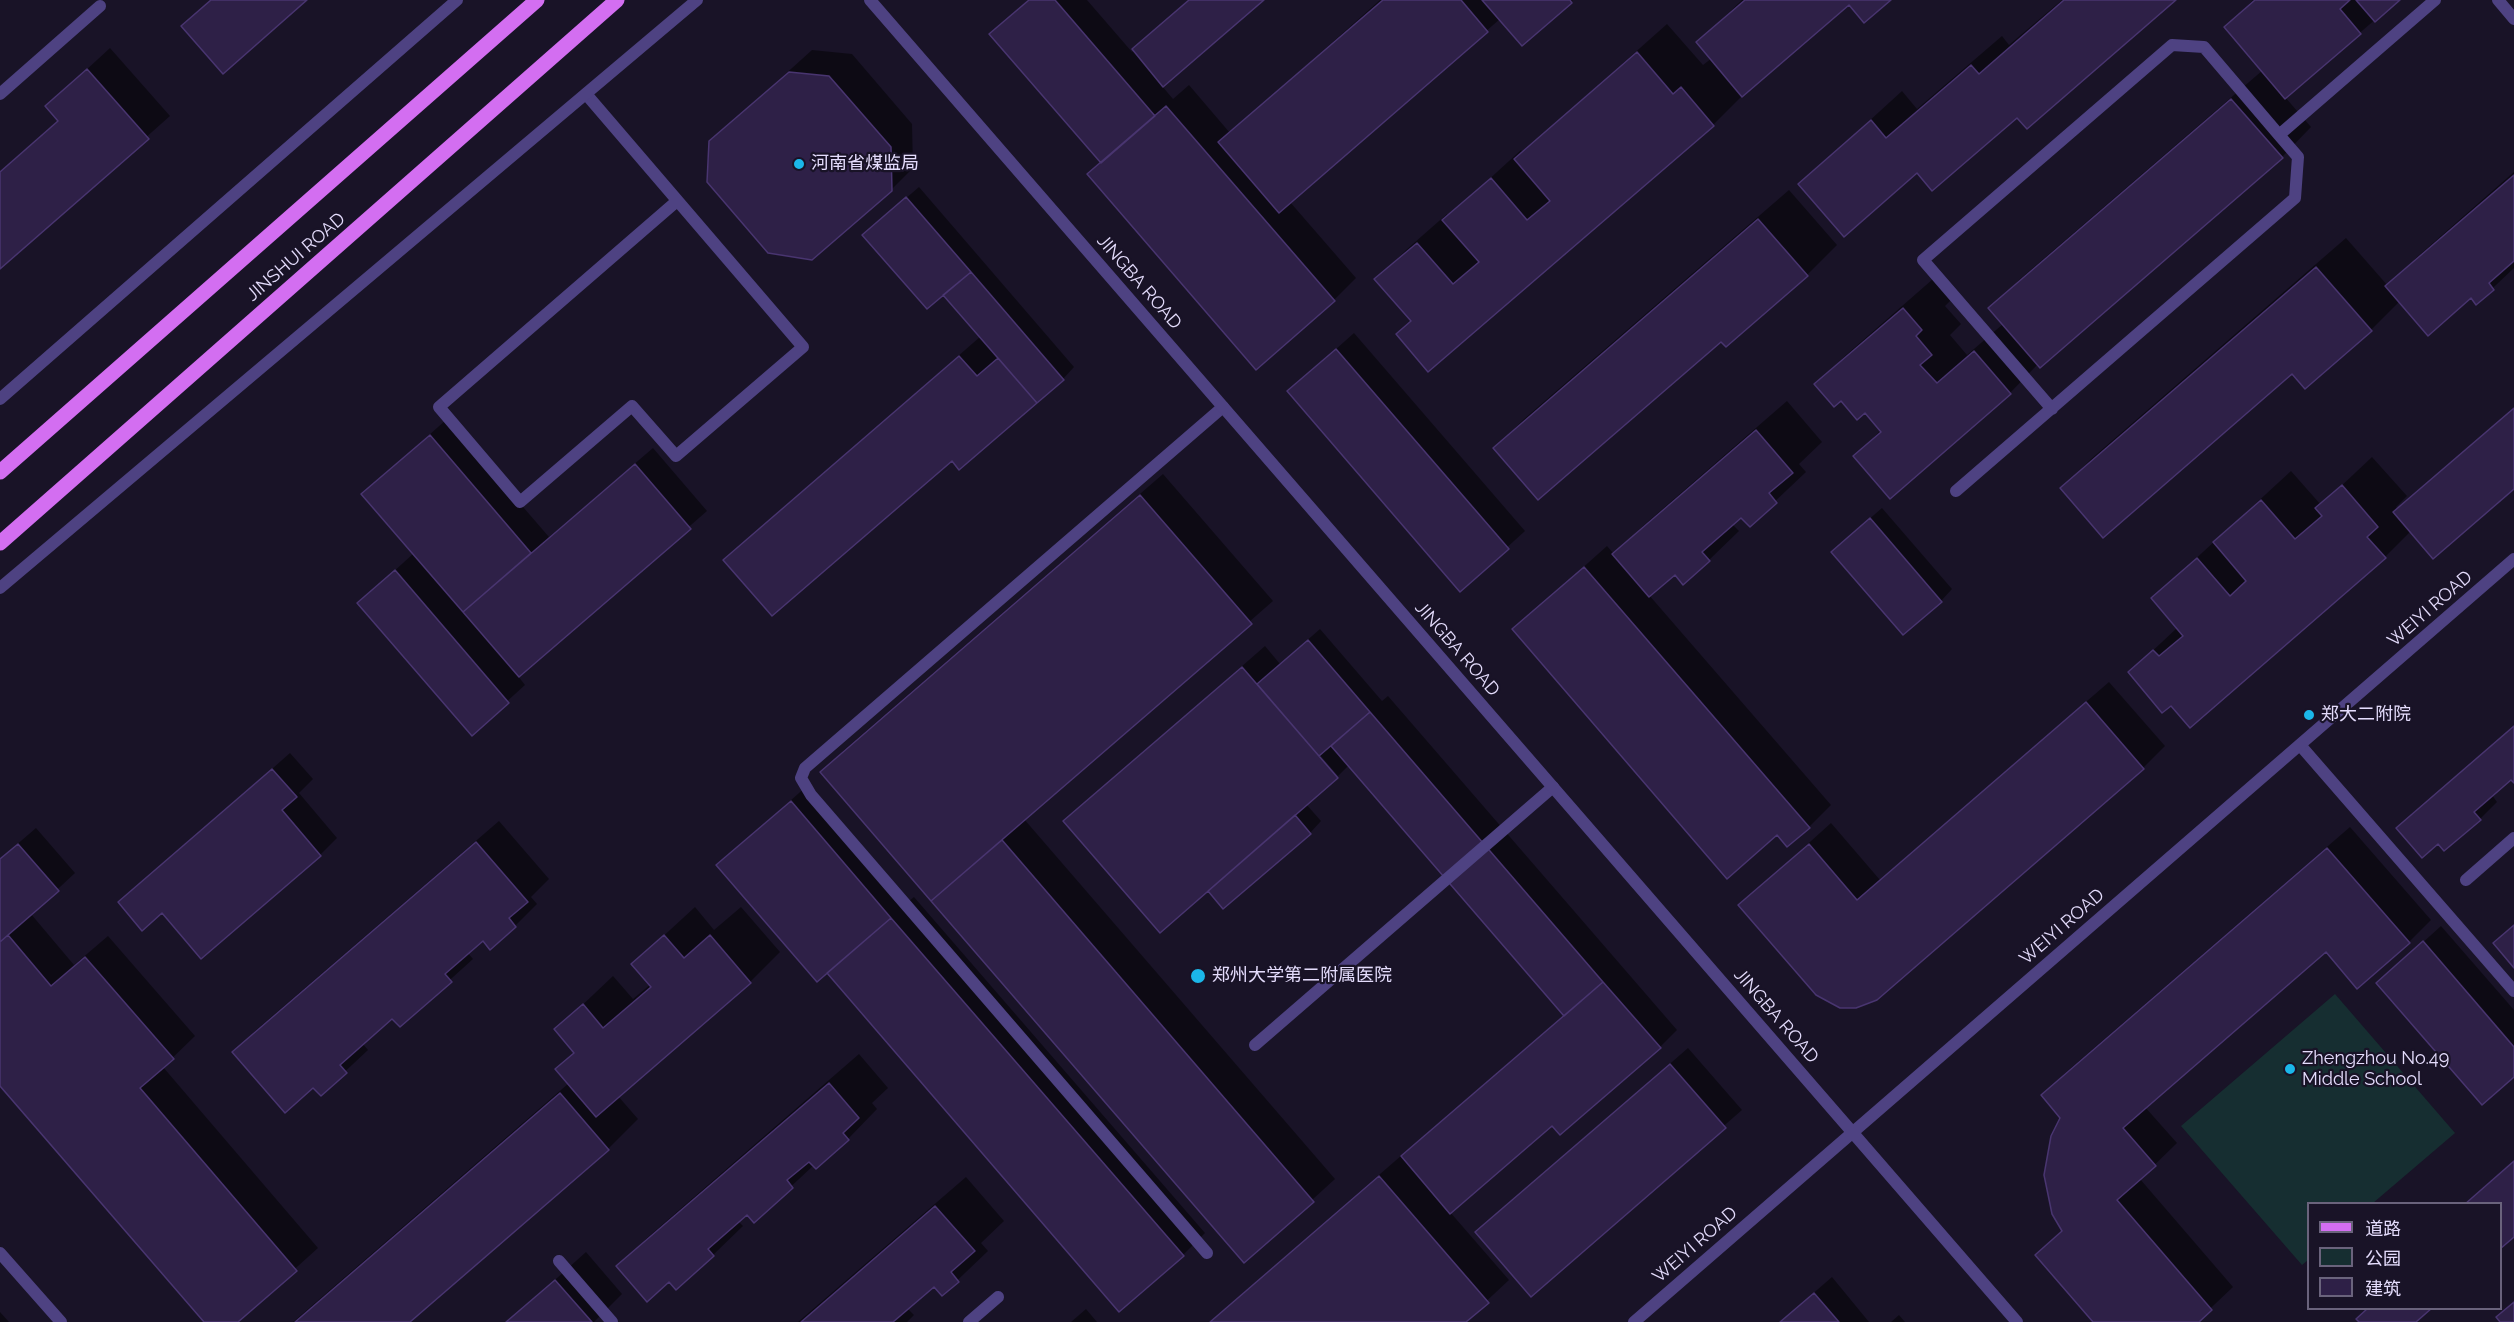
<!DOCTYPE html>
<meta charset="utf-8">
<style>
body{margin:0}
#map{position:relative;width:2514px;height:1322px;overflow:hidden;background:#191327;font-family:Raleway,"Noto Sans SC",sans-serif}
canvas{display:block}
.legend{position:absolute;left:2307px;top:1202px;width:195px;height:108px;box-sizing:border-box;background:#191327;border:2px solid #6a637c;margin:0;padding:8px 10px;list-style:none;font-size:18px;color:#e4dcfc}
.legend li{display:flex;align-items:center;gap:12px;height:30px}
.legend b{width:30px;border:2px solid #6a637c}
</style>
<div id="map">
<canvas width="2514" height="1322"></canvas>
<ul class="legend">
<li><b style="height:8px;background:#d36ef1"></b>道路</li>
<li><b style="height:16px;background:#162e31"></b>公园</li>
<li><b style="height:16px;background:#2e2047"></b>建筑</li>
</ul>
</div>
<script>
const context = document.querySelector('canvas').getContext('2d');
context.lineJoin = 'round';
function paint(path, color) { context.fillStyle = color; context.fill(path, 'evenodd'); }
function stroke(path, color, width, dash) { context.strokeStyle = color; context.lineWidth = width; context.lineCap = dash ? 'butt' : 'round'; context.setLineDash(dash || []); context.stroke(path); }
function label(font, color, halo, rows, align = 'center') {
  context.font = font + ' Raleway,"Noto Sans SC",sans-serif'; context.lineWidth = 4.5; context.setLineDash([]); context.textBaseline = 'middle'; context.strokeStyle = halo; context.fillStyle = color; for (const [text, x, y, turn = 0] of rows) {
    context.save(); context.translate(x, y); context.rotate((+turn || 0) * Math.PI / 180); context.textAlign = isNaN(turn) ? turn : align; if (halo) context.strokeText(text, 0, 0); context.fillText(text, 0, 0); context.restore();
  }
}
paint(new Path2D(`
 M2335,994L2455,1133L2373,1203L2308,1204V1260L2302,1265L2181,1126Z`), '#162e31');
paint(new Path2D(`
 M1028,0H1087L1132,52L1188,0H1261L1162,86L1173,99L1189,85L1230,133L1380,0H1573L1522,44L1500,19L1290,202L1356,278L1334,300L1101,162L991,34Z
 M1742,0H1888L1849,3L1743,95L1713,125L1428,370L1398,334L1412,320L1377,280L1406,250L1447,214L1449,216L1521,150L1523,152L1667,24L1703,65L1712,58L1698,42Z
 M2062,0H2174L2017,116L1917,171L1800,184L1902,91L1917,109L2002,36L2009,45Z
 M2253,0H2398L2285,97L2311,127L2282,157L2038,364L2010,393L1890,497L1855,456L1881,430L1865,411L1816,384L1846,355L1933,279L1951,300L1945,306L1961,324L1950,335L1967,355L2003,324L1990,309L2020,279L2263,70L2226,27Z
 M110,48L170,116L0,267V171L59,120L47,106Z
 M812,50L852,54L912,124L913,168L891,190L710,142Z
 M2514,172V268L2477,303L2471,296L2400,301L2371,330L2062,489L2091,459L2346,238L2388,286L2417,257Z
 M919,187L1074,367L1063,379L952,459L725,560L981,336L876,224Z
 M1789,190L1837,245L1807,275L1495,448L1524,419Z
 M1354,333L1525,531L1460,590L1289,391Z
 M1787,401L1822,442L1799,464L1806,472L1750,525L1742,516L1732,524L1739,531L1709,560L1675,573L1649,595L1831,805L1809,827L1777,833L1514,629L1607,546L1614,554L1644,525Z
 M2514,407V487L2411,531L2385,557L2171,704L2130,672L2178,627L2153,598L2291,471L2321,505L2372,457L2407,496L2396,507L2398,509Z
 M447,419L549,537L653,448L707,511L518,676L525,685L472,733L359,603L414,553L363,494Z
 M1163,474L1273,601L1024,819L1335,1179L1245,1261L822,772L844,750Z
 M1882,508L1952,589L1941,601L1844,541Z
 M1320,629L1382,701L1388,696L1677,1030L1660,1047L1552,1124L1450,1212L1509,1280L1464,1322H1209L1565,1014L1349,765L1338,776L1319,754L1306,804L1321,821L1310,833L1208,889L1065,821L1265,646L1280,664Z
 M2109,682L2165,746L2143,768L1856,1007L1740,905L1831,823L1880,880Z
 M2514,726V781L2512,778L2492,795L2497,802L2480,819L2444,849L2438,842L2398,828Z
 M290,753L313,779L299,793L337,838L320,855L162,911L120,903Z
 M808,785L909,901L914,897L1205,1233L1183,1255L828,971L718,865Z
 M499,821L549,879L531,897L537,904L515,926L490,947L483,939L467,952L473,959L400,1025L393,1017L362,1043L368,1050L321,1094L314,1086L234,1052L256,1030Z
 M2350,827L2431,920L2409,942L2326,950L2145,1107L2177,1143L2140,1179L2233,1287L2196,1322H2095L2037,1255L2063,1229L2062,1118L2043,1095L2065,1073Z
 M36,828L75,873L31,914L74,965L108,936L195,1036L163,1067L318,1248L236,1322H206L0,1084V859Z
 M695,907L714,930L741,907L780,952L750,982L618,1096L638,1119L608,1149L408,1322H293L569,1083L557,1069L575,1052L556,1030L613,976L633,999L651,984L633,964Z
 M2441,926L2514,1010V1075L2378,983Z
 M1688,1048L1742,1110L1531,1294L1477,1232Z
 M859,1054L888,1088L872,1103L877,1109L848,1139L814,1165L754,1221L747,1213L738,1221L743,1226L713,1255L670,1280L618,1266L648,1237Z
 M2514,1161V1235L2500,1204H2464Z
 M966,1177L1004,1221L981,1243L988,1251L943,1294L934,1285L907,1308L914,1315L907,1322H798Z
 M586,1252L622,1294L594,1322H508Z
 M1832,1277L1869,1322H1780Z
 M1086,1309L1097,1322H1071Z
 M0,1312L9,1322H0Z
 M1899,1315L1905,1322H1891Z`), '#0007');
const building = new Path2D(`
 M211,0H307L223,74L181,26Z
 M1029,0H1055L1155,116L1101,163L989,34Z
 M1189,0H1264L1163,87L1132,49Z
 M1383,0H1461L1488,32L1279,213L1218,142Z
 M1482,0H1570L1572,3L1522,46Z
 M1745,0H1891L1864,23L1849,5L1742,97L1696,42Z
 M2064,0H2176L2027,129L2017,118L1932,191L1917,173L1844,237L1798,184L1871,120L1886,138L1971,65L1979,74Z
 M2255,0H2350L2340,9L2361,34L2285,99L2224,27Z
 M2356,0H2400L2375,22Z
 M1637,52L1673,94L1681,87L1714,126L1428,372L1396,334L1411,321L1374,279L1417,243L1453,284L1479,262L1442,220L1491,178L1527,220L1550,201L1514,159Z
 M87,69L149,139L0,269V172L58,121L45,106Z
 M789,72L829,76L891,147L892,191L812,260L768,253L707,182L709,141Z
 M2231,99L2283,158L2040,368L1988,308Z
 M1166,106L1335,301L1256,370L1087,174Z
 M2514,175V261L2489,283L2494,290L2476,305L2471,298L2428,336L2385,286Z
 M906,197L971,272L927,309L862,235Z
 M1758,219L1808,276L1726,347L1721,342L1538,500L1493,448Z
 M2316,267L2372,331L2305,389L2292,374L2103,538L2060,488Z
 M971,272L1064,380L1037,403L943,295Z
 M1903,308L1922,330L1916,336L1932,355L1920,365L1937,383L1974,351L2011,394L1890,499L1853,456L1881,432L1865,413L1857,420L1841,401L1834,407L1814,384Z
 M1336,349L1509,549L1460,592L1287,391Z
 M959,356L977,376L998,358L1037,403L959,470L952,461L772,616L723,560Z
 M2514,408V489L2433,559L2393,512Z
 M1756,430L1793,473L1769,493L1777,503L1750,527L1741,518L1702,552L1710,561L1683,585L1675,575L1649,597L1612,554Z
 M430,435L531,553L463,612L361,494Z
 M635,464L691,529L519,677L463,612Z
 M2342,485L2378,527L2367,537L2386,558L2190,728L2171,706L2162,713L2128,672L2153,650L2159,656L2183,636L2151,598L2197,558L2230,596L2246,581L2213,542L2261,500L2295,539L2322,516L2315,508Z
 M1140,495L1252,624L931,901L820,772Z
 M1870,518L1942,602L1903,635L1831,552Z
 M1584,567L1810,828L1787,847L1777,835L1727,879L1512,629Z
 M395,570L509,703L472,736L357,603Z
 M1308,640L1370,712L1319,756L1257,684Z
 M1242,667L1338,778L1160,933L1063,821Z
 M2086,702L2144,769L1877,1000L1856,1008H1840L1816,995L1738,905L1809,844L1857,900Z
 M1370,712L1603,982L1564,1016L1331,746Z
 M2514,726V783L2511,780L2474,812L2481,820L2444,851L2438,844L2422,858L2396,828Z
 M272,769L297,797L282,810L321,856L201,959L162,913L142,931L118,902Z
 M791,801L891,918L817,982L716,865Z
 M1295,815L1311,834L1223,909L1208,891Z
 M1002,840L1314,1202L1244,1263L931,901Z
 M476,842L528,902L509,918L516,927L490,950L483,941L445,974L452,982L400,1027L392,1019L340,1065L347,1073L321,1096L313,1088L285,1113L232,1052Z
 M18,844L59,891L0,942V859Z
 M2327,848L2410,943L2357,989L2326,952L2123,1128L2156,1166L2117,1200L2212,1310L2199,1322H2093L2035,1255L2062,1231L2052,1214L2044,1175L2051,1136L2060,1118L2041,1095Z
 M891,918L1184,1256L1119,1312L827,973Z
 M2514,925V968L2493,943Z
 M8,935L51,986L85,957L174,1059L140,1088L297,1271L238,1322H204L0,1086V942Z
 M664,935L684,958L710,935L751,983L596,1117L555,1069L574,1053L554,1029L583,1004L603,1028L651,987L631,964Z
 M2423,941L2514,1047V1077L2482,1105L2376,983Z
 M1603,982L1661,1048L1560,1135L1552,1126L1450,1214L1401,1156Z
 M1670,1064L1726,1128L1531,1297L1475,1232Z
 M829,1083L859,1118L843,1133L849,1140L816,1169L809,1162L787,1180L793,1188L754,1223L747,1215L708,1249L714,1256L676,1290L669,1282L647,1302L616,1266Z
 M560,1093L609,1150L410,1322H295Z
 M2514,1161V1237L2500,1249V1204H2465Z
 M1379,1176L1489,1303L1466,1322H1210Z
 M935,1206L975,1251L951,1272L959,1282L942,1296L934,1287L893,1322H801Z
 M555,1280L592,1322H506Z
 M1814,1293L1839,1322H1780Z
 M2514,1302V1322H2500L2496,1317Z
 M2368,1308H2432L2416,1322H2359L2356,1319Z`);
paint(building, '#2e2047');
stroke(building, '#493570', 1.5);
stroke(new Path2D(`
 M2498,0L2514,19
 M0,94L100,6
 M586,94L803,347L676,456L632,406L520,502L439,407L677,201
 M2052,409L1923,260L2172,45L2204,47L2279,135L2435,0
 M1956,491L2295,198L2298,157L2279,135
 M2300,745L2514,991
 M2466,880L2514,838
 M1255,1045L1553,787
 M1207,1253L811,795L801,778L805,768L1223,407
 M559,1261L612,1322
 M969,1322L998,1297`), '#4e4282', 12);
stroke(new Path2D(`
 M870,0L2017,1322
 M0,399L457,0
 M0,588L697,0
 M0,1253L61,1322
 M1634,1322L2514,559`), '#4e4282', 12);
stroke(new Path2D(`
 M0,472L537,0
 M0,543L617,0`), '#d36ef1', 15);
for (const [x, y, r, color] of [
 [799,164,6,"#1bb7e9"],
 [2309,715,6,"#1bb7e9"],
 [1198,976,8,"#1bb7e9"],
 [2290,1069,6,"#1bb7e9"]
]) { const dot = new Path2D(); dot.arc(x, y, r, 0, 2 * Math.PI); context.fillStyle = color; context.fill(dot); stroke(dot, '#191327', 2); }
label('18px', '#e4dcfc', '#191327', [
 ["河南省煤监局",811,164],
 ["郑大二附院",2321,715],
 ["郑州大学第二附属医院",1212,976],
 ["Zhengzhou No.49",2302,1059],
 ["Middle School",2302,1080]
], 'left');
label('18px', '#e4dcfc', '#191327', [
 ["JINSHUI ROAD",296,257,-41],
 ["JINGBA ROAD",1139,282,49],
 ["WEIYI ROAD",2430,609,-41],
 ["JINGBA ROAD",1457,649,49],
 ["WEIYI ROAD",2062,927,-41],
 ["JINGBA ROAD",1776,1016,49],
 ["WEIYI ROAD",1695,1245,-41]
]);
</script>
